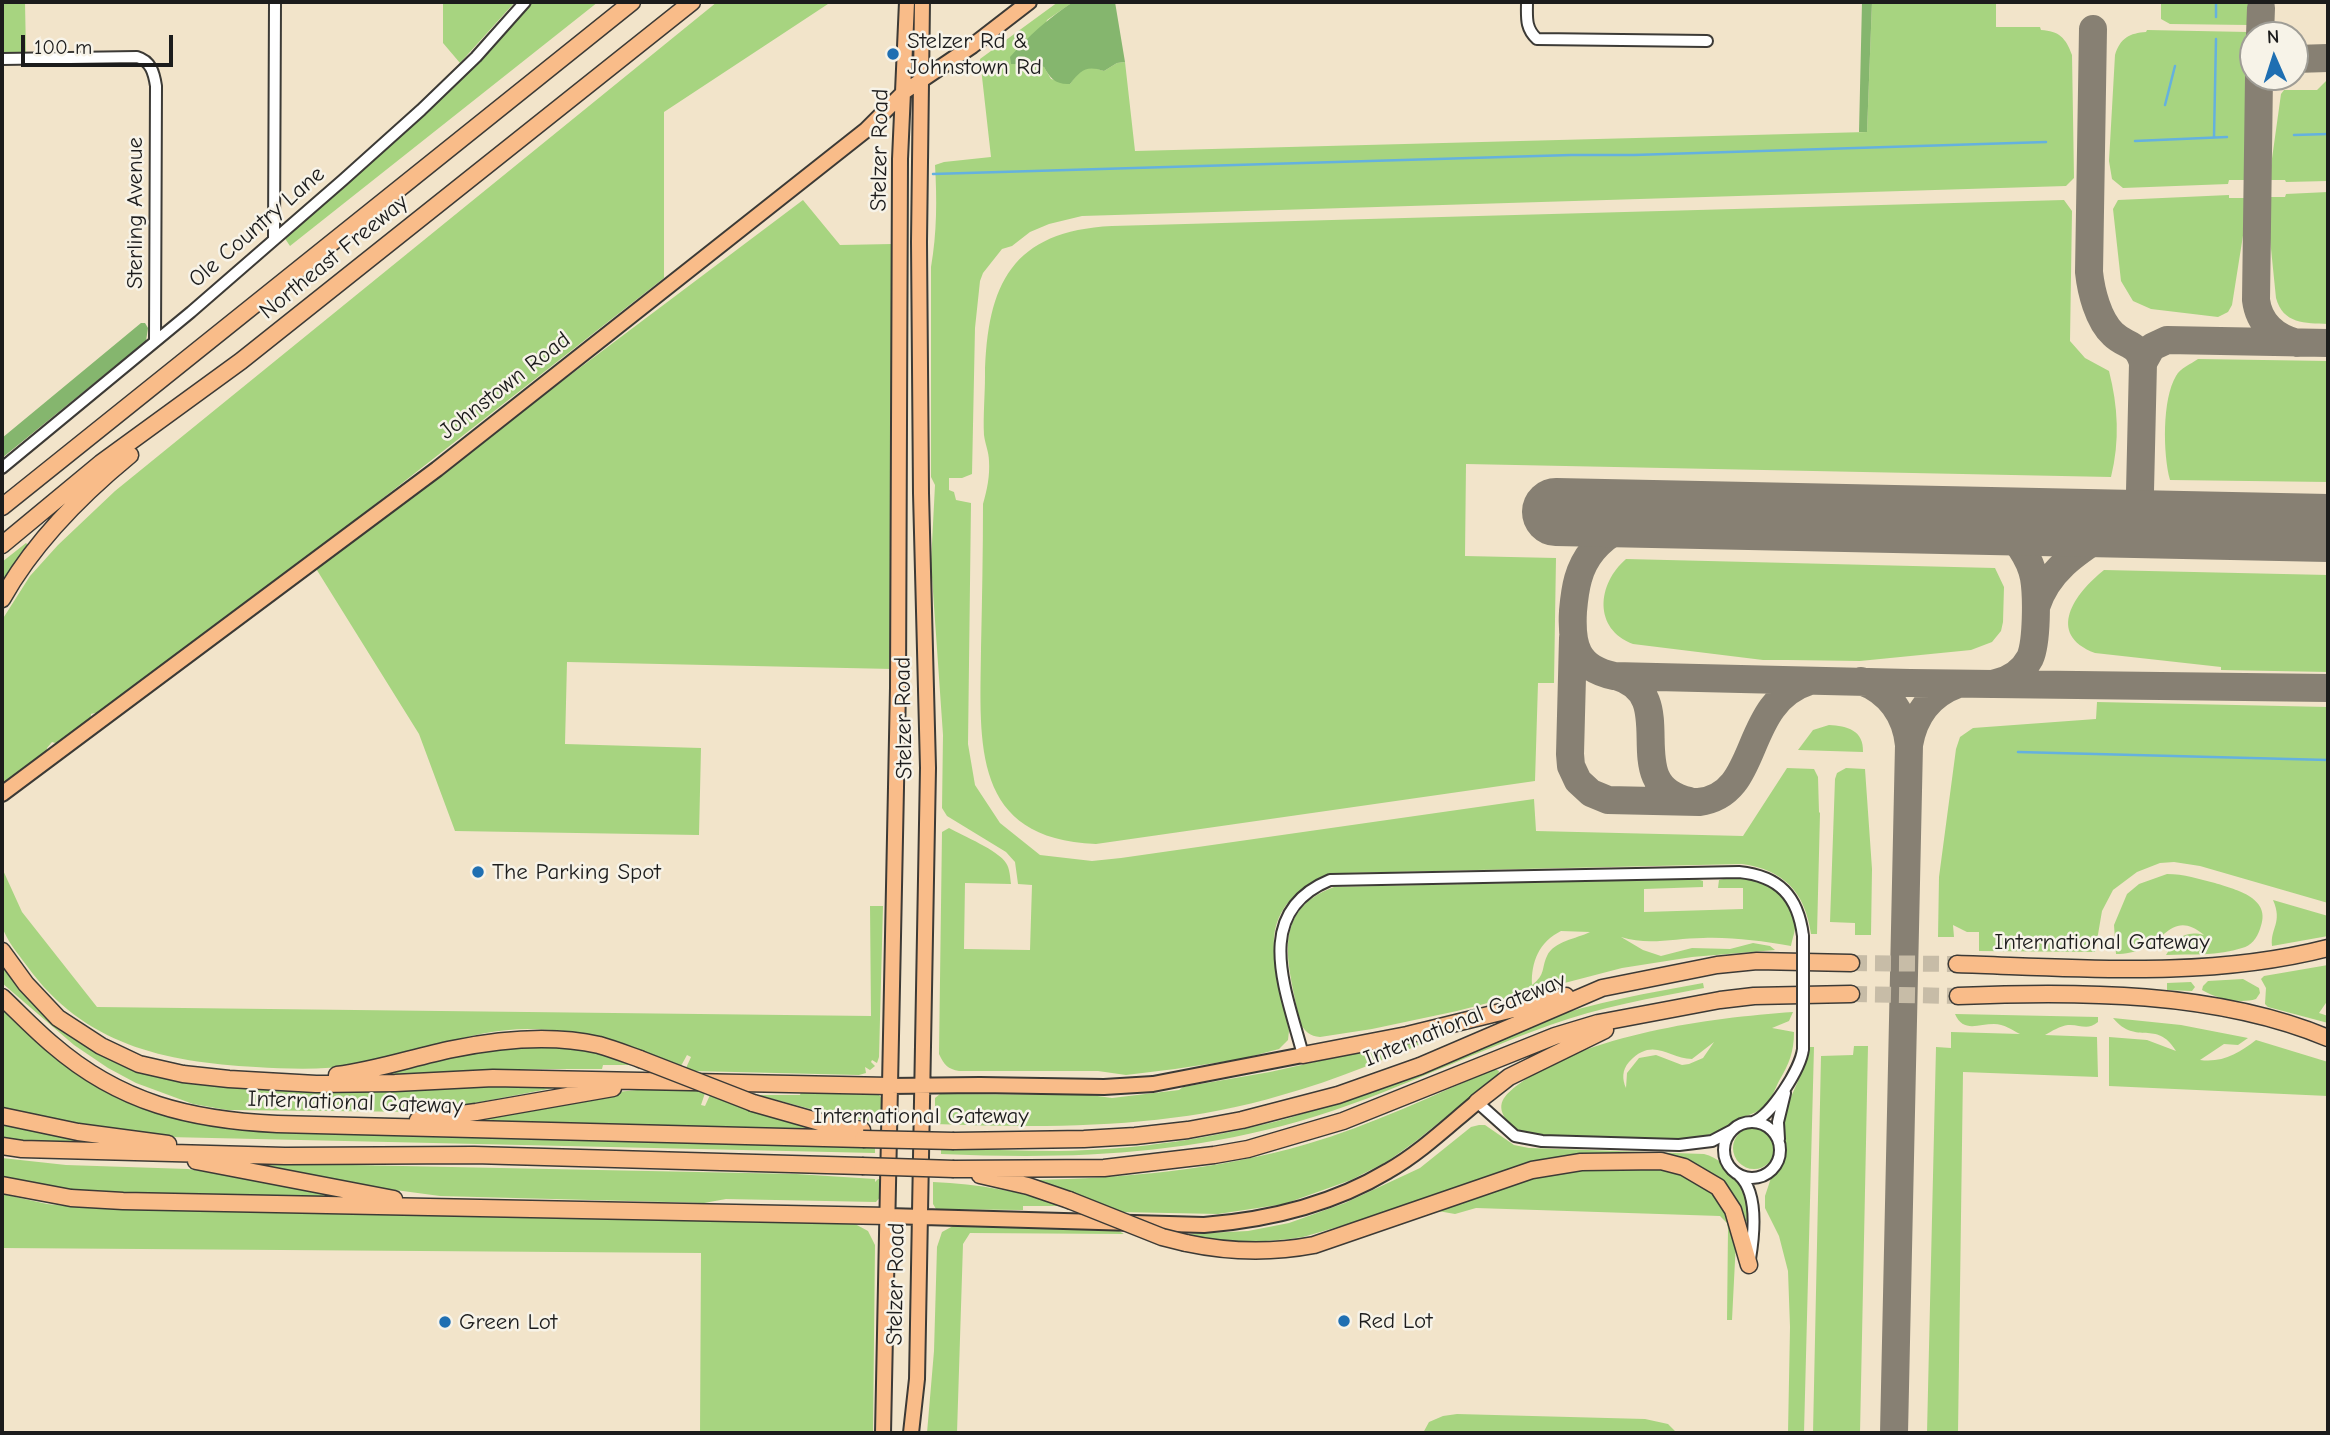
<!DOCTYPE html>
<style>
body{margin:0}
#map{position:relative;width:2330px;height:1435px;overflow:hidden;background:#f2e4ca;font-family:"Comic Neue",sans-serif}
canvas{display:block}
.frame{position:absolute;inset:0;border:4px solid #1c1c1c;pointer-events:none}
.north{position:absolute;left:2239px;top:21px;width:70px;height:70px;box-sizing:border-box;background:#f7f3e8;border:2px solid #9f9d96;border-radius:50%;rotate:357deg;font-size:19px;font-weight:700;line-height:28px;text-align:center;color:#1c1c1c}
.north::after{content:'';display:block;margin:auto;width:24px;height:32px;background:#1f6fb2;clip-path:polygon(50% 0,100% 100%,50% 72%,0 100%)}
.scale{position:absolute;left:21px;top:35px;width:152px;height:32px;box-sizing:border-box;border:4px solid #1c1c1c;border-top:0;padding-left:9px;font-size:21px;line-height:24px;white-space:nowrap;color:#1c1c1c;-webkit-text-stroke:5px #f7f3e8;paint-order:stroke}
</style>
<div id="map">
<canvas width="2330" height="1435"></canvas>
<div class="frame"></div>
<div class="north">N</div>
<div class="scale">100 m</div>
</div>
<script>
const context = document.querySelector('canvas').getContext('2d');
context.lineJoin = 'round';
function paint(path, color) { context.fillStyle = color; context.fill(path, 'evenodd'); }
function stroke(path, color, width, dash) { context.strokeStyle = color; context.lineWidth = width; context.lineCap = dash ? 'butt' : 'round'; context.setLineDash(dash || []); context.stroke(path); }
function label(font, color, halo, rows, align = 'center') {
  context.font = font + ' "Comic Neue",sans-serif'; context.lineWidth = 5; context.setLineDash([]); context.textBaseline = 'middle'; context.strokeStyle = halo; context.fillStyle = color; for (const [text, x, y, turn = 0] of rows) {
    context.save(); context.translate(x, y); context.rotate((+turn || 0) * Math.PI / 180); context.textAlign = isNaN(turn) ? turn : align; if (halo) context.strokeText(text, 0, 0); context.fillText(text, 0, 0); context.restore();
  }
}
paint(new Path2D(`
 M2,2H25L26,54H2Z
 M443,2H515L460,63L443,43Z
 M530,2H598L290,246L284,237L394,142L468,72Z
 M717,2H831L664,112V278L221,625C208,626 204,631 199,643L97,717L95,713L91,714L90,725L62,745L52,742L47,748L46,755L2,787V620L30,576L58,545L115,491Z
 M1058,2H1073L1047,20L1033,64L1044,67L1051,79L1070,84L1080,70L1092,67L1104,71L1117,63L1125,62L1135,151L1867,132L1872,2H1996V27H2040L2041,30C2059,31 2066,38 2072,55L2074,178L2066,186L1082,216L1049,224L1030,232L1012,246L1002,249L983,273L980,281L975,328L972,474L962,478H949V490L954,492L956,500L971,503L968,744L975,785L1000,823L1040,855L1092,861L1121,858L1534,799L1536,831L1743,836L1787,768L1814,769L1818,777L1819,812L1820,813L1817,934H1811C1805,892 1784,870 1742,864L1345,873C1310,878 1277,900 1274,938C1272,965 1284,1003 1289,1031L1288,1040L1279,1049L1241,1059L1175,1069L1126,1075L1098,1071H959C948,1069 944,1065 939,1054L942,832L949,828C963,836 998,850 1006,863C1010,869 1010,877 1011,884L965,883L964,949L1030,950L1032,885L1018,884L1015,862L1006,852L947,816L942,808L943,735L931,563L935,485L931,477V267C937,233 937,199 935,165L944,162L991,157L980,59Z
 M2161,2H2249V25L2170,24L2161,19Z
 M2147,30L2248,32L2246,180H2229L2228,184L2123,188L2112,179L2109,161L2115,55C2120,38 2130,33 2146,32Z
 M2328,79V181L2286,182L2285,180H2269L2281,94L2284,90H2317Z
 M2328,192V324C2305,323 2283,324 2276,298L2269,229V197H2285L2286,194Z
 M2229,195V198H2245V223L2232,305L2228,312L2218,317L2151,309L2133,301L2121,281L2113,209L2118,200Z
 M803,200L840,245L892,244L895,365L893,669L567,662L565,744L701,748L699,835L455,831L419,734L315,567Z
 M2064,200L2072,211L2070,341L2085,358L2109,371C2118,406 2120,441 2111,477L1466,464L1465,556L1556,558L1554,683H1538L1535,781L1096,844C971,839 980,744 981,649C982,601 983,552 983,504C987,490 990,476 989,461C989,452 985,444 984,435C983,416 985,395 985,376C987,284 1012,231 1112,226Z
 M2198,359L2328,361V482L2170,480C2163,454 2162,399 2176,376C2180,368 2191,364 2198,359Z
 M26,543L29,546L2,582V562Z
 M1626,559L1995,568L2004,587L2003,622L2001,631L1992,642L1971,650L1860,661L1788,660H1763L1633,644C1593,629 1597,584 1626,559Z
 M2104,570L2328,575V672L2221,670V667L2095,653C2045,634 2075,593 2104,570Z
 M2097,702L2328,707V903L2200,866L2174,862L2160,863L2137,872L2113,890L2102,911L2095,952L1979,951V932H1967L1953,925L1954,937H1938L1939,877L1956,749L1960,737L1973,728L2096,719Z
 M1829,725C1847,726 1864,730 1863,752L1798,750L1813,730Z
 M1846,768L1865,769L1872,869L1871,935H1855V923L1830,922L1835,779L1837,773Z
 M2,868L22,912L97,1007L871,1016L870,906H883L879,1057L877,1063L872,1060L871,1062L875,1066L870,1070L865,1067L866,1073L859,1075L694,1071L686,1068L691,1057L687,1055L681,1066C628,1044 587,1029 528,1029C469,1029 414,1056 357,1065C324,1070 289,1069 256,1067C164,1062 84,1045 27,966C19,955 6,940 2,926C0,914 2,882 2,868Z
 M2167,874C2184,874 2199,879 2215,883C2237,890 2273,898 2260,929C2257,938 2251,946 2242,948C2219,956 2190,954 2166,955C2176,939 2184,930 2204,935C2175,911 2166,938 2144,948C2136,952 2125,954 2116,954L2114,925L2127,894L2139,884Z
 M1732,877C1760,879 1791,892 1795,924C1796,930 1792,939 1791,946C1761,941 1733,937 1703,938C1674,938 1649,946 1621,937L1643,950L1661,956L1692,948L1730,949L1753,943L1770,946L1775,950L1692,957L1622,968L1457,1011L1372,1029L1320,1037C1310,1036 1305,1032 1300,1023C1290,968 1267,912 1334,887L1697,879L1703,881V887L1644,889V912L1743,909V888H1718L1719,880ZM1561,931L1590,932C1576,939 1554,941 1547,956C1541,969 1546,974 1532,985C1531,962 1539,942 1561,931Z
 M2273,900L2328,916V936L2272,946C2270,928 2283,923 2273,900Z
 M2,965C42,1024 90,1055 157,1074L575,1084L427,1112L227,1110L193,1104L136,1083L108,1068L74,1045L2,983Z
 M2328,965V1000L2319,1013L2328,1016V1023L2268,1007L2265,1004L2266,988L2261,979L2264,976Z
 M2243,979L2259,988L2260,993L2256,999C2240,1004 2217,999 2202,990L2203,986L2208,981Z
 M2191,982L2195,987L2192,991L2167,990V983Z
 M1703,983L1704,988C1652,998 1600,1007 1550,1025C1460,1057 1375,1102 1282,1126C1166,1156 1060,1159 941,1154V1149C980,1149 1019,1151 1058,1151C1136,1150 1215,1138 1289,1118C1377,1093 1457,1050 1543,1020C1595,1002 1649,993 1703,983Z
 M2,1005L127,1101L188,1122L248,1130L875,1147V1153L168,1137L133,1134L2,1110Z
 M1793,1012L1789,1021L1772,1028L1794,1032C1794,1052 1789,1064 1779,1081C1775,1089 1772,1098 1766,1105C1761,1111 1751,1114 1744,1117C1732,1122 1723,1130 1711,1134C1681,1143 1631,1137 1600,1137C1572,1137 1529,1145 1508,1122C1494,1105 1504,1095 1519,1084C1588,1034 1708,1018 1793,1012ZM1714,1042L1703,1058L1689,1064L1682,1065L1656,1055L1639,1058L1627,1073L1626,1088C1622,1079 1622,1070 1629,1062C1653,1036 1669,1059 1692,1059Z
 M1955,1014L2098,1017V1022C2087,1031 2080,1024 2068,1025C2060,1026 2052,1031 2045,1035L2097,1037L2098,1077L1963,1072L1958,1433H1927L1936,1047L1951,1048V1032L2020,1034C2012,1030 2004,1024 1994,1024C1978,1024 1963,1033 1955,1014Z
 M2113,1018L2181,1025L2248,1038L2238,1045L2224,1044L2200,1060C2223,1063 2239,1053 2256,1040L2328,1062V1096L2109,1086V1037L2147,1040L2176,1051C2156,1018 2137,1047 2113,1018Z
 M1440,1034L1441,1036C1389,1057 1337,1080 1282,1095C1169,1129 1051,1128 935,1124V1098L940,1094L1090,1095L1112,1098L1179,1090L1183,1087L1270,1072Z
 M540,1043L591,1050L637,1065H603L602,1069H507L381,1075L448,1056Z
 M1854,1046H1868L1860,1433H1813L1821,1056L1853,1055Z
 M1809,1047H1814L1804,1433H1788L1790,1327L1788,1271L1779,1236L1765,1208V1196L1771,1178L1785,1156L1784,1113L1805,1065Z
 M1495,1069L1499,1071L1498,1075L1416,1141L1388,1161L1351,1180L1284,1204L1218,1214L1119,1212L1033,1180C1126,1178 1218,1170 1307,1144C1372,1125 1433,1095 1495,1069Z
 M695,1089L705,1093L701,1105L705,1106L710,1095L747,1108L811,1125L808,1129L460,1121L607,1093L637,1090Z
 M801,1092L879,1095L883,1100L882,1123L833,1115L758,1095H800Z
 M2,1122L112,1143H33L2,1139Z
 M1479,1125H1485L1514,1145L1529,1148L1704,1154C1731,1161 1751,1193 1747,1221L1744,1223L1702,1169L1585,1155L1303,1237C1263,1243 1226,1244 1186,1234L1248,1231L1289,1223L1345,1203L1420,1168L1471,1127Z
 M1733 1148a21 21 0 1 1 42 0a21 21 0 1 1-42 0Z
 M2,1158L66,1165L188,1169L351,1196L350,1200L80,1194L2,1179Z
 M254,1163L796,1174L875,1179V1182L878,1179H882L881,1196L876,1202L726,1199L704,1203L440,1196L358,1185Z
 M1657,1167L1679,1171L1709,1189L1725,1208L1736,1241L1732,1320H1727L1728,1229L1727,1223L1720,1216L1476,1208L1455,1214L1438,1211L1518,1180L1585,1168Z
 M933,1182C979,1184 1020,1191 1062,1206H1023V1210L936,1209L933,1204Z
 M2,1194L47,1204L76,1207L855,1224L868,1231L875,1245L873,1433H700L701,1253L2,1248Z
 M953,1226L1119,1231L1124,1234L970,1233L963,1244L957,1433H927L934,1351L937,1247L942,1232Z
 M1457,1414L1645,1419L1668,1424L1677,1433H1423L1429,1422L1443,1416Z`), '#a7d480');
paint(new Path2D(`
 M1073,2H1115L1125,62L1117,63L1104,71C1086,65 1081,70 1070,84C1056,85 1050,78 1044,67L1033,64H1011L1010,57C1029,35 1049,18 1073,2Z
 M1862,2H1872L1867,132H1859Z
 M141,323H145L148,328L146,341L2,458V438Z`), '#85b66e');
stroke(new Path2D(`
 M2216,17V2
 M2165,105L2175,66
 M2294,135L2328,134
 M2214,137L2216,39
 M2135,141L2227,137
 M933,174L1571,155H1634L2046,142
 M2018,752L2328,760`), '#65b1de', 2.5);
stroke(new Path2D(`
 M2093,29L2089,272C2091,291 2098,320 2113,334C2126,347 2137,341 2143,363L2140,491
 M2260,35L2261,8
 M2295,59L2328,58
 M2259,77L2256,300C2259,324 2275,337 2297,343
 M2143,363L2152,347L2167,340L2328,343
 M1659,514C1634,522 1611,528 1593,550C1578,568 1575,588 1573,611C1571,645 1576,668 1614,676L1910,683L2328,688
 M1976,521C1994,525 2010,532 2021,548C2027,557 2032,567 2034,578C2037,596 2037,642 2030,658C2023,671 2010,680 1996,683
 M2110,536L2165,525
 M2036,607C2051,560 2095,543 2131,516L2136,511L2140,500
 M1573,638L1570,754L1571,766L1578,781L1591,793L1608,800L1699,802C1763,794 1740,703 1810,681
 M1616,676C1685,696 1615,784 1689,801
 M1861,681C1889,691 1906,715 1909,745
 M1894,1433L1909,745C1914,715 1930,694 1958,684`), '#878073', 28);
stroke(new Path2D(`
 M1556,512L2328,528`), '#878073', 68);
stroke(new Path2D(`
 M1851,963L1957,964
 M1851,994L1958,996`), '#c7bca7', 16, [16, 8]);
const minor = new Path2D(`
 M1527,2C1527,17 1525,28 1537,39L1707,41
 M2,59L137,57C151,61 154,73 156,86L155,341
 M274,239L275,2
 M2,468L191,312L343,180L421,110L476,57L525,2
 M1303,1055C1287,992 1250,913 1330,880L1739,872C1779,876 1798,896 1803,936
 M1477,1102L1515,1136L1542,1141L1679,1145L1712,1141L1731,1131
 M1724 1150a28 28 0 1 1 56 0a28 28 0 1 1-56 0Z
 M1753,1122C1771,1116 1801,1068 1803,1049
 M1779,1139L1778,1122L1785,1093
 M1739,1175C1759,1193 1754,1235 1750,1259`);
const major = new Path2D(`
 M2,794L437,469L866,130L904,92L972,46L1029,2
 M889,1086L980,1085L1104,1087L1153,1084L1303,1055
 M888,1216L1204,1225C1267,1220 1333,1204 1388,1171C1420,1153 1449,1125 1477,1102
 M883,1433L898,688L900,159L907,2
 M911,1433L917,1379L928,768L921,493L919,242L922,2`);
const highway = new Path2D(`
 M2,507L632,2
 M2,545L101,463L241,361L692,2
 M2,599C34,542 80,496 130,455
 M2,951L26,984L58,1018L101,1046L139,1064L183,1074L229,1079L316,1084L395,1083L493,1078L889,1086
 M1957,964C2081,968 2207,979 2328,948
 M1958,996C2077,991 2216,991 2328,1038
 M2,997C19,1013 35,1030 53,1045C120,1103 191,1120 277,1124L863,1139
 M1303,1055L1407,1035L1566,996
 M337,1075C377,1070 414,1057 453,1049C501,1039 551,1034 599,1045C613,1049 626,1054 640,1059
 M1477,1102L1509,1077L1605,1030
 M753,1103L827,1124L862,1130
 M2,1116L78,1132L168,1144
 M418,1120L476,1112L613,1088
 M954,1141L1084,1139L1135,1136L1188,1130L1242,1120L1338,1095L1420,1066L1602,988L1717,965L1757,961L1851,963
 M2,1146L22,1149L285,1156L474,1155L862,1166
 M196,1161L394,1199
 M954,1169L1104,1168L1214,1155L1248,1149L1343,1121L1555,1036L1598,1023L1720,1000L1754,996L1851,994
 M980,1175L1028,1186L1069,1200
 M2,1185L71,1198L123,1201L888,1216
 M1186,1243C1228,1252 1272,1253 1314,1245L1532,1170L1581,1162L1661,1161L1684,1167L1718,1187L1733,1210L1749,1265`);
stroke(minor, '#3c3a36', 14);
stroke(major, '#3c3a36', 18);
stroke(highway, '#3c3a36', 19);
stroke(minor, '#fff', 10);
stroke(major, '#f9bc89', 14);
stroke(highway, '#f9bc89', 16);
const minorBridge = new Path2D(`
 M1803,1049V936`);
const highwayBridge = new Path2D(`
 M640,1059L753,1103
 M863,1139L954,1141
 M862,1166L954,1169
 M1069,1200L1162,1237L1186,1243`);
stroke(minorBridge, '#3c3a36', 14, []);
stroke(highwayBridge, '#3c3a36', 19, []);
stroke(minorBridge, '#fff', 10);
stroke(highwayBridge, '#f9bc89', 16);
for (const [x, y, r, color] of [
 [893,54,7,"#1f6fb2"],
 [478,872,7,"#1f6fb2"],
 [1344,1321,7,"#1f6fb2"],
 [445,1322,7,"#1f6fb2"]
]) { const dot = new Path2D(); dot.arc(x, y, r, 0, 2 * Math.PI); context.fillStyle = color; context.fill(dot); stroke(dot, '#f7f3e8', 2.5); }
label('23px', '#1c1c1c', '#f7f3e8', [
 ["Stelzer Rd &",907,41],
 ["Johnstown Rd",907,67],
 ["The Parking Spot",492,872],
 ["Red Lot",1358,1321],
 ["Green Lot",459,1322]
], 'left');
label('23px', '#1c1c1c', '#f7f3e8', [
 ["Stelzer Road",880,150,-89],
 ["Sterling Avenue",135,213,-90],
 ["Ole Country Lane",257,227,-41],
 ["Northeast Freeway",334,257,-39],
 ["Johnstown Road",505,386,-38],
 ["Stelzer Road",904,718,-91],
 ["International Gateway",2102,942],
 ["International Gateway",1465,1020,-22],
 ["International Gateway",355,1103,2],
 ["International Gateway",921,1116],
 ["Stelzer Road",896,1284,-89]
]);
</script>
